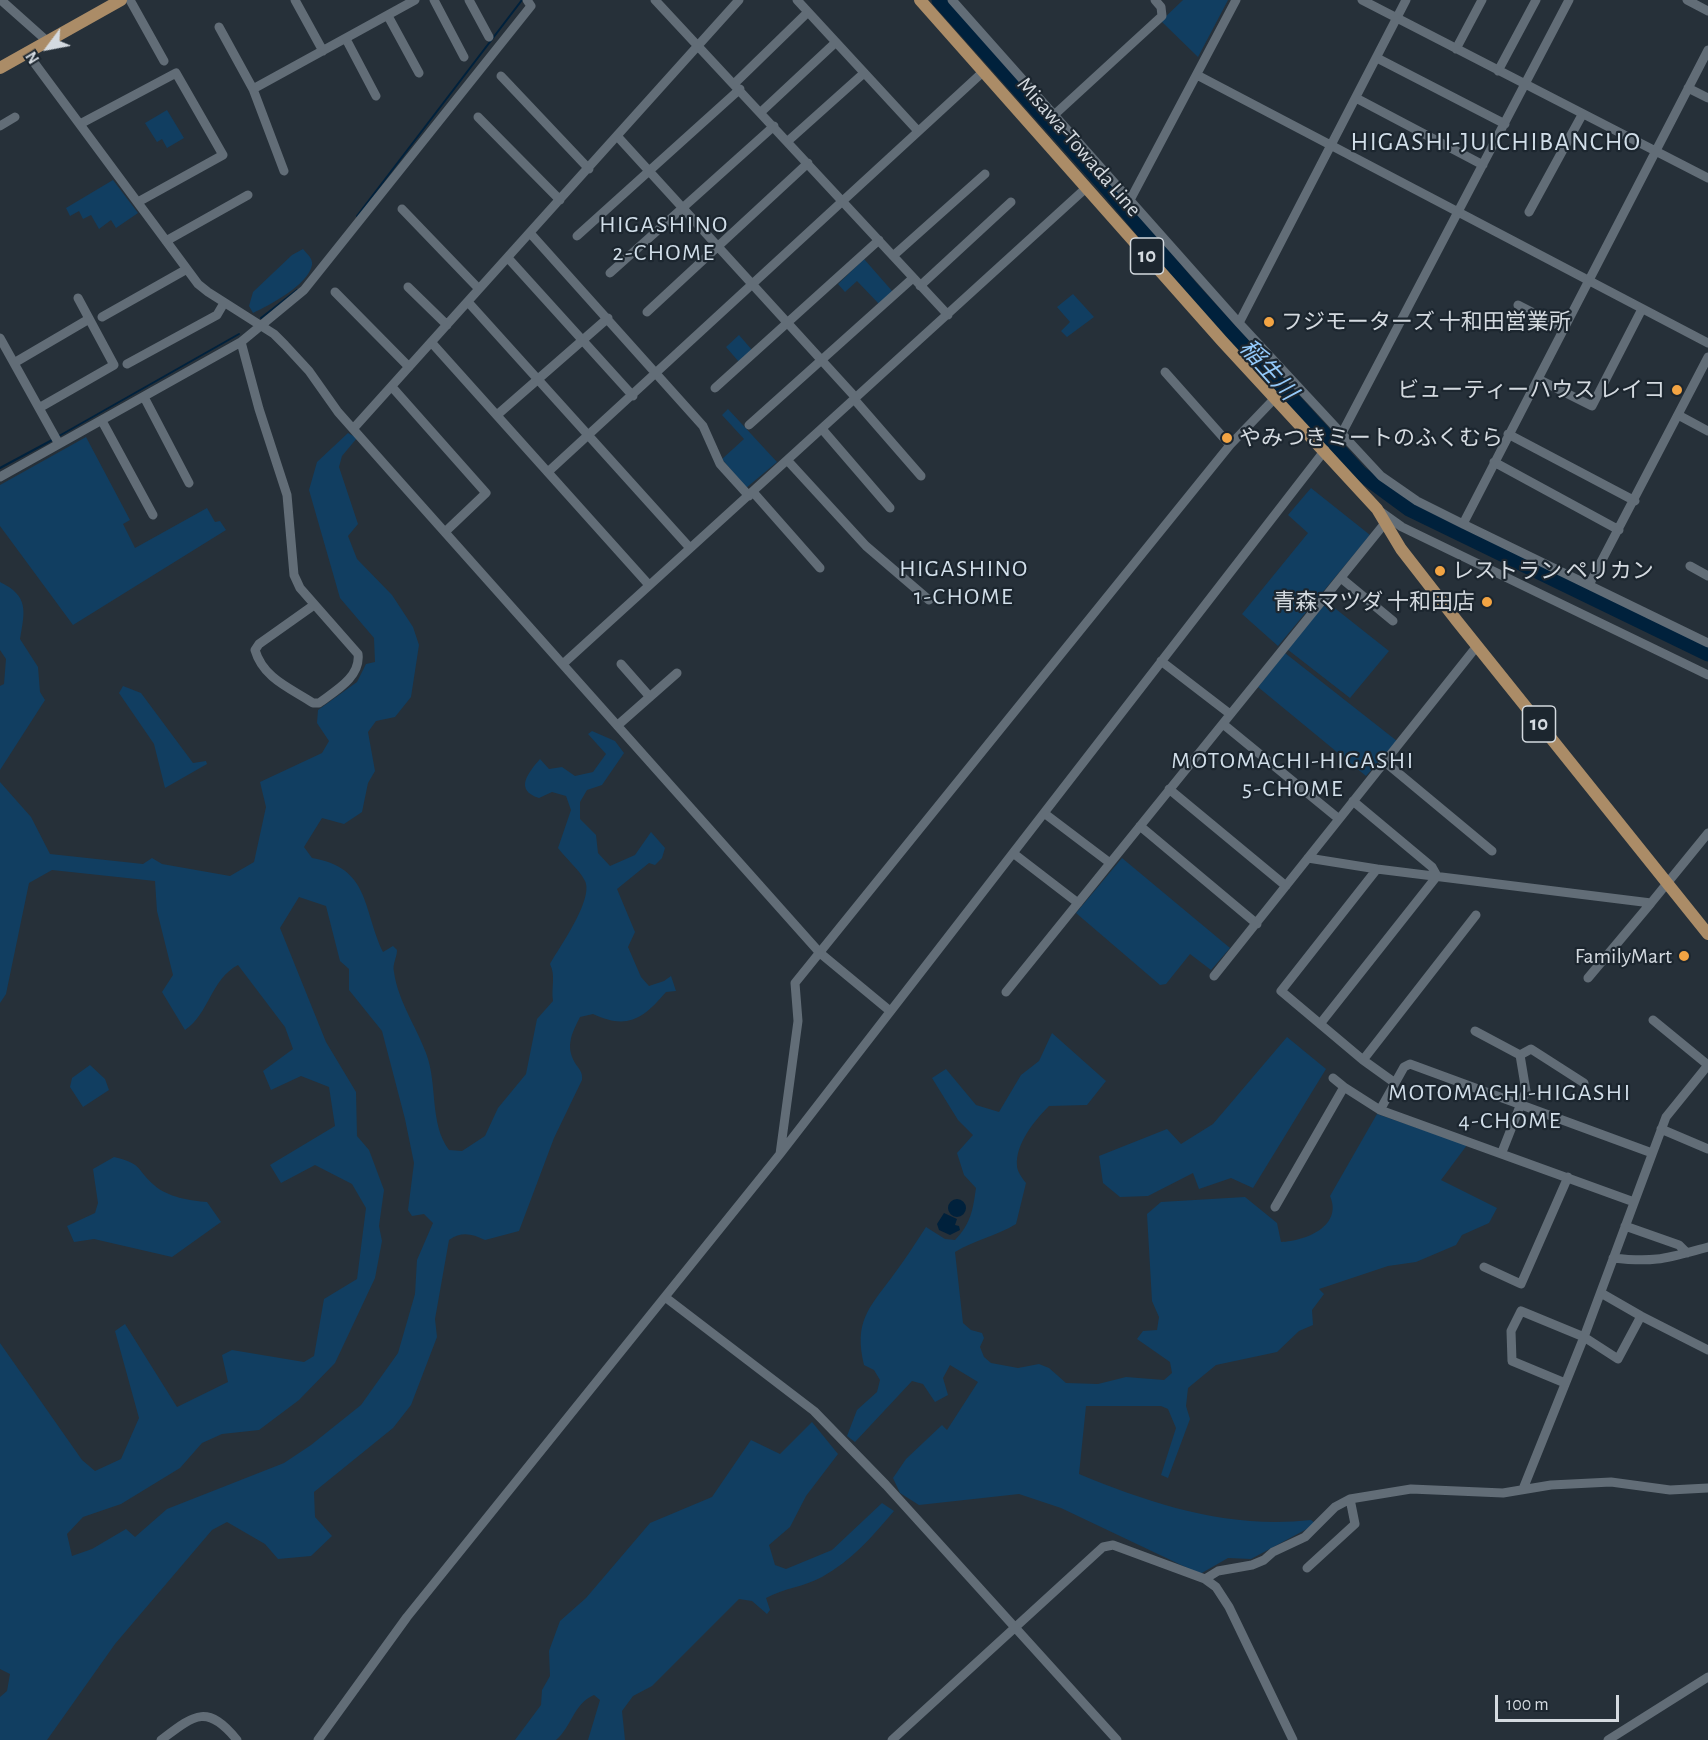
<!DOCTYPE html>
<meta charset="utf-8">
<style>
body{margin:0}
#map{position:relative;width:1708px;height:1740px;overflow:hidden;background:#263039;font-family:"Alegreya Sans",sans-serif}
canvas{display:block}
.north{position:absolute;left:18px;top:18px;width:60px;height:60px;-webkit-text-stroke:4px #1c262f;paint-order:stroke;rotate:238deg;font-size:16px;font-weight:700;line-height:24px;text-align:center;color:#d4dae0}
.north::after{content:'';display:block;margin:auto;width:21px;height:27px;background:#d4dae0;clip-path:polygon(50% 0,100% 100%,50% 72%,0 100%)}
.scale{position:absolute;left:1495px;top:1695px;width:124px;height:27px;box-sizing:border-box;border:3px solid #d4dae0;border-top:0;padding-left:8px;font-size:18px;line-height:21px;white-space:nowrap;color:#d4dae0;-webkit-text-stroke:4px #1c262f;paint-order:stroke}
</style>
<div id="map">
<canvas width="1708" height="1740"></canvas>
<div class="north">N</div>
<div class="scale">100 m</div>
</div>
<script>
const context = document.querySelector('canvas').getContext('2d');
context.lineJoin = 'round';
function paint(path, color) { context.fillStyle = color; context.fill(path, 'evenodd'); }
function stroke(path, color, width, dash) { context.strokeStyle = color; context.lineWidth = width; context.lineCap = dash ? 'butt' : 'round'; context.setLineDash(dash || []); context.stroke(path); }
function label(font, color, halo, rows, align = 'center') {
  context.font = font + ' "Alegreya Sans","Noto Sans JP",sans-serif'; context.lineWidth = 4.5; context.setLineDash([]); context.textBaseline = 'middle'; context.strokeStyle = halo; context.fillStyle = color; for (const [text, x, y, turn = 0] of rows) {
    context.save(); context.translate(x, y); context.rotate((+turn || 0) * Math.PI / 180); context.textAlign = isNaN(turn) ? turn : align; if (halo) context.strokeText(text, 0, 0); context.fillText(text, 0, 0); context.restore();
  }
}
paint(new Path2D(`
 M1183,0H1228L1198,57L1161,21Z
 M167,110L184,138L167,148L162,139L157,142L145,123Z
 M113,180L138,213L116,228L111,220L99,229L91,215L83,219L79,211L70,216L66,208Z
 M303,249C307,254 313,258 312,265C308,285 270,305 253,313L249,306L253,292L292,255Z
 M864,259L893,292L879,304L857,281L845,292L838,284Z
 M1073,294L1094,317L1067,337L1061,331L1070,322L1057,307Z
 M739,335L752,350L739,362L726,347Z
 M728,409L777,462L746,488L722,459L744,439L722,415Z
 M348,433L357,438L342,456L339,467L358,524L348,536L357,559L392,595L413,627L419,645L411,697L395,717L376,721L368,732L375,771L368,783L362,812L344,824L322,818L304,847L312,858C370,868 362,907 383,952L393,946L397,950C397,958 392,964 394,972C398,1001 416,1026 426,1053C438,1084 429,1123 449,1150L462,1151L485,1136L498,1108L526,1074L537,1019L553,1001C551,987 556,976 550,964C559,948 594,899 585,881C579,869 566,859 558,848L571,810L566,796L552,792L539,798C514,790 528,773 540,759L549,769L562,767L575,776L593,772L606,754L588,734L592,731L615,741L624,753L602,785L587,790L580,802V819L596,835L598,853L610,866L635,855L651,832L665,848L662,858L655,865L649,863L617,889L635,932L628,947L641,977L649,986L664,981L671,976L676,991L666,992C643,1019 627,1030 593,1014L580,1017C572,1033 565,1046 575,1063C579,1069 583,1072 582,1080L554,1138L519,1231L485,1240C472,1234 462,1231 449,1240L435,1319L437,1337L411,1405L393,1428L314,1492L315,1517L332,1536L311,1556L278,1559L265,1544L227,1522L212,1530L115,1644L47,1740H0V1697L7,1691L10,1674L0,1669V1343L82,1460L95,1471L121,1459L139,1418L115,1331L125,1324L177,1407L228,1382L222,1355L232,1350L304,1362L314,1356L324,1299L357,1279L366,1208L352,1184L315,1165L281,1183L270,1165L335,1126L329,1087L301,1076L271,1090L263,1071L293,1049L285,1027L238,965C211,979 209,1014 185,1030L162,992L173,975L157,911L155,881L52,870L29,883L6,994L0,1003V782L31,817L50,854L143,864L152,858L162,864L230,876L254,862L266,807L260,782L322,753L329,741L317,723L318,710L357,682L366,664L375,662L374,638L340,598L309,490L317,462ZM299,897L326,906L340,961L349,969V990L382,1031L405,1119L414,1163L408,1210L412,1216L424,1214L433,1223L417,1260L415,1294L398,1353L361,1405L311,1445L284,1463L167,1509L135,1537L126,1529L92,1549L72,1556L67,1534L83,1517L121,1504L180,1468L202,1443L222,1434L259,1430L299,1400L335,1363L375,1278L382,1241L379,1226L384,1190L369,1150L357,1136L356,1092L326,1042L280,928Z
 M86,437L130,520L123,524L135,548L207,508L215,522L220,521L226,530L73,625L0,526V485Z
 M1311,488L1370,535L1278,646L1242,614L1308,533L1288,515Z
 M0,582C29,596 25,611 20,639L38,667L40,692L45,700L0,770V686L4,684L6,659L0,650Z
 M1327,602L1389,651L1350,698L1287,649Z
 M1285,653L1397,741L1366,776L1258,687Z
 M123,686L141,693L193,763L206,761L207,764L165,788L154,744L119,693Z
 M1122,858L1230,948L1211,970L1190,954L1166,984L1160,985L1076,913Z
 M1052,1033L1106,1081L1087,1105L1049,1106C1035,1120 1015,1144 1017,1166C1017,1171 1022,1178 1026,1183L1016,1224C996,1236 975,1240 955,1252L963,1323L971,1330L982,1333L984,1338L980,1347L984,1357L991,1363L1018,1368L1039,1364L1049,1368L1066,1383L1098,1384L1126,1377L1164,1380L1172,1373L1170,1362L1137,1339L1143,1331L1157,1330L1159,1317L1152,1301L1147,1214L1161,1202L1245,1197L1277,1223L1281,1242C1306,1241 1343,1226 1330,1196L1377,1114L1467,1145L1441,1180L1497,1208L1489,1223L1462,1235L1456,1245L1416,1262L1388,1266L1319,1289L1324,1294L1312,1310L1313,1325L1299,1331L1277,1352L1216,1365L1188,1388L1186,1406L1190,1419L1168,1478L1161,1475L1176,1428L1168,1409L1161,1406H1086L1079,1474C1154,1505 1229,1529 1311,1520L1316,1524L1251,1559L1228,1558L1200,1574L1061,1508L1019,1494L919,1505L900,1493L893,1478L906,1459L942,1425L947,1430L978,1382L950,1365L943,1378L948,1395L935,1402L923,1384L912,1381L855,1442L847,1436L857,1410L877,1392L880,1380L874,1370L864,1365C854,1322 868,1309 892,1277C904,1261 915,1244 926,1227L945,1239L955,1240C971,1224 973,1209 976,1188L964,1175L957,1153L973,1135L958,1120L932,1078L946,1069L976,1105L999,1112L1021,1075L1039,1061Z
 M1287,1037L1326,1069L1253,1188L1231,1178L1199,1189L1193,1173L1148,1196L1120,1197L1103,1183L1099,1156L1167,1129L1181,1144L1213,1124Z
 M90,1065L105,1079L109,1090L83,1107L70,1087L72,1078Z
 M114,1157C143,1164 135,1168 154,1185C167,1197 191,1201 207,1202L221,1222L172,1257L94,1239L74,1242L67,1226L95,1213L98,1203L93,1169Z
 M812,1422L838,1454L806,1496L790,1527L769,1545L775,1565L786,1569L832,1550L882,1503L894,1511C873,1536 851,1561 822,1577C804,1587 784,1588 766,1598L770,1610L767,1614L752,1601L739,1599L652,1686L633,1696L622,1711L625,1740H588L600,1700L594,1695C574,1703 572,1726 556,1740H515L541,1705L542,1690L550,1676L549,1651L560,1621L586,1598L650,1523L712,1497L751,1440L780,1454Z`), '#113e61');
paint(new Path2D(`
 M948 1208a9 9 0 1 1 18 0a9 9 0 1 1-18 0Z
 M944,1213L957,1219L955,1225L959,1226L960,1230L950,1235L939,1230L937,1224Z`), '#00213c');
stroke(new Path2D(`
 M357,216L522,0
 M261,318L297,290
 M59,436L239,334
 M0,468L54,439`), '#00213c', 2);
stroke(new Path2D(`
 M939,0L1108,189L1191,288L1360,473L1409,509L1708,654`), '#00213c', 15);
stroke(new Path2D(`
 M1,0L47,41
 M130,0L164,61
 M295,0L323,51
 M434,0L464,57
 M469,0L489,37
 M655,0L948,315
 M797,0L918,131
 M952,0L1239,323L1381,476L1417,501L1463,524L1708,643
 M1362,0L1708,178
 M1687,0L1708,11
 M388,16L419,73
 M219,27L253,89L284,171
 M346,39L376,96
 M1456,49L1482,0
 M27,53L198,284L208,292L274,334L285,345L309,371L338,412L393,474L820,953L890,1011
 M1377,58L1505,124
 M1498,71L1536,0
 M1197,75L1708,343
 M501,76L589,169
 M735,83L808,12
 M1688,88L1708,98
 M253,89L415,0
 M1356,98L1483,165
 M761,112L836,42
 M1053,116L1162,16L1161,7L1155,0
 M478,117L560,200
 M80,124L176,73L223,155L138,202
 M0,126L15,117
 M618,137L856,398
 M788,141L864,73
 M1129,202L1236,0
 M402,209L479,289
 M1529,212L1582,115
 M530,233L703,426L720,464L749,496
 M577,236L740,89
 M166,241L248,195
 M893,256L985,174
 M508,258L633,396
 M610,273L774,126
 M920,286L1011,202
 M408,287L447,325
 M335,292L409,367
 M468,302L690,548
 M1518,305L1563,328
 M647,312L808,163
 M102,317L187,269
 M1239,323L1406,0
 M0,338L59,444
 M241,342L259,409L287,495L294,575L300,588L358,654C361,677 335,691 319,703H313C290,688 263,678 255,650L259,644L314,605
 M431,342L649,585
 M14,363L89,319
 M127,364L217,315L224,303
 M1165,372L1230,445
 M1538,379L1592,406L1642,309
 M392,387L486,493L445,532
 M715,388L879,240
 M144,397L189,483
 M854,399L921,476
 M39,408L114,365L78,298
 M497,415L608,318
 M1680,416L1708,431
 M102,421L153,515
 M749,425L913,278
 M353,429L739,0
 M822,429L890,508
 M1508,434L1635,501
 M1341,435L1569,0
 M788,461L866,546L929,600
 M1494,462L1619,530
 M549,471L984,71
 M0,477L241,342L304,290L531,6L527,0
 M753,492L820,568
 M1381,512L1402,527L1708,675
 M1463,524L1708,50
 M1690,566L1708,576
 M1341,578L1393,621
 M1589,585L1708,357
 M1161,661L1230,714
 M564,663L1086,188
 M621,664L650,697
 M1223,724L1339,819
 M618,725L677,673
 M1385,762L1492,851
 M1169,789L1286,886
 M1044,813L1110,863
 M1140,826L1257,924
 M1013,853L1078,903
 M1308,858L1377,869L1281,991L1363,1060L1395,1083
 M1377,869L1651,903L1708,833
 M1214,976L1477,646
 M1588,978L1651,903
 M1006,992L1385,523
 M1653,1020L1708,1065
 M1320,1024L1437,876L1432,867L1353,801
 M1475,1031L1520,1055
 M1363,1060L1476,915
 M1333,1078L1344,1087
 M1661,1129L1708,1149
 M1502,1152L1526,1091L1520,1055L1531,1049L1584,1083
 M780,1154L798,1021L795,983L1230,445L1276,397
 M1634,1202L1380,1110L1404,1067L1410,1064L1652,1153
 M1275,1207L1344,1087L1380,1110
 M1625,1226L1679,1245L1687,1253
 M1613,1258C1656,1263 1667,1258 1708,1247
 M1484,1267L1521,1284L1568,1177
 M665,1297L814,1411L886,1485L1117,1740
 M1641,1316L1708,1350
 M1565,1383L1512,1361L1511,1331L1521,1311L1584,1337L1618,1359L1641,1316L1601,1293
 M1523,1489L1584,1337L1666,1117L1708,1065
 M1307,1568L1355,1524L1350,1499
 M1205,1579L1218,1571L1252,1565L1264,1560L1273,1552L1305,1537L1335,1507L1350,1499L1411,1489L1503,1493L1551,1485L1611,1482L1670,1490L1708,1488
 M161,1740C194,1715 207,1703 237,1740
 M318,1740L407,1617L780,1154L1325,450
 M892,1740L1103,1547L1113,1545L1205,1579L1216,1587L1229,1607L1293,1740
 M1608,1740L1708,1677`), '#626d77', 9);
stroke(new Path2D(`
 M920,0L1222,341L1377,509L1401,549L1457,621L1708,934
 M0,68L121,0`), '#ab8c67', 12);
for (const [x, y, r, color] of [
 [1269,322,6,"#f3a443"],
 [1677,390,6,"#f3a443"],
 [1227,438,6,"#f3a443"],
 [1440,571,6,"#f3a443"],
 [1487,602,6,"#f3a443"],
 [1684,956,6,"#f3a443"]
]) { const dot = new Path2D(); dot.arc(x, y, r, 0, 2 * Math.PI); context.fillStyle = color; context.fill(dot); stroke(dot, '#1c262f', 2); }
for (const [x, y, w] of [
 [1147,256,33],
 [1539,724,33]
]) { const box = new Path2D(); box.roundRect(x - w / 2, y - 18, w, 36, 4.5); context.fillStyle = '#1c262f'; context.fill(box); stroke(box, '#d4dae0', 1.5); }
label('bold 21px', '#d4dae0', null, [
 ["10",1147,256],
 ["10",1539,724]
]);
label('22px', '#d4dae0', '#1c262f', [
 ["Misawa-Towada Line",1079,147,49]
]);
label('22px', '#d4dae0', '#1c262f', [
 ["フジモーターズ 十和田営業所",1281,322],
 ["ビューティーハウス レイコ",1665,390,"right"],
 ["やみつきミートのふくむら",1239,438],
 ["レストラン ペリカン",1452,571],
 ["青森マツダ 十和田店",1475,602,"right"],
 ["FamilyMart",1672,956,"right"]
], 'left');
context.letterSpacing = '1.5px';
label('24px', '#d1dee9', '#1c262f', [
 ["HIGASHINO",664,225],
 ["2-CHOME",664,253],
 ["HIGASHINO",964,569],
 ["1-CHOME",964,597],
 ["MOTOMACHI-HIGASHI",1293,761],
 ["5-CHOME",1293,789],
 ["MOTOMACHI-HIGASHI",1510,1093],
 ["4-CHOME",1510,1121]
]);
context.letterSpacing = '0px';
label('italic 24px', '#94cafb', '#1c262f', [
 ["稲生川",1268,370,48]
]);
context.letterSpacing = '1.5px';
label('26px', '#d1dee9', '#1c262f', [
 ["HIGASHI-JUICHIBANCHO",1496,142]
]);
context.letterSpacing = '0px';
</script>
